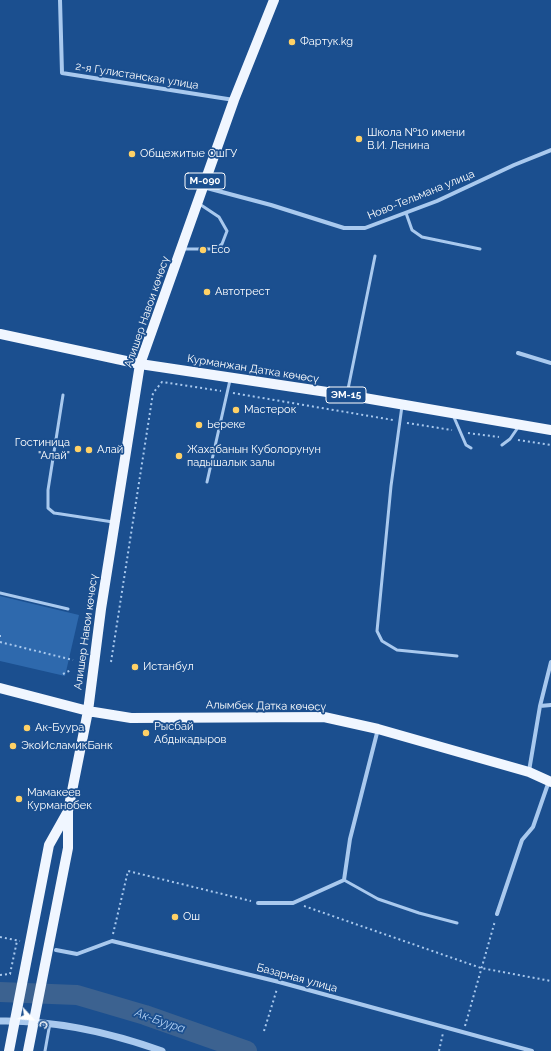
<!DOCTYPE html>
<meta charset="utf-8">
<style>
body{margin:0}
#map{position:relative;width:551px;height:1051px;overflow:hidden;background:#1b4f8f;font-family:Raleway,sans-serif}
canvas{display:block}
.north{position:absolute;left:12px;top:999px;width:40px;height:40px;-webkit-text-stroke:3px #1b4f8f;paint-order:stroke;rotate:116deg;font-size:11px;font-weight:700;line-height:16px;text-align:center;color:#fff}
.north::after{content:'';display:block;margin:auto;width:14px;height:18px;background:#fff;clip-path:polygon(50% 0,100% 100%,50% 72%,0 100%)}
</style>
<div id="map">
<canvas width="551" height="1051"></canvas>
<div class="north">С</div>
</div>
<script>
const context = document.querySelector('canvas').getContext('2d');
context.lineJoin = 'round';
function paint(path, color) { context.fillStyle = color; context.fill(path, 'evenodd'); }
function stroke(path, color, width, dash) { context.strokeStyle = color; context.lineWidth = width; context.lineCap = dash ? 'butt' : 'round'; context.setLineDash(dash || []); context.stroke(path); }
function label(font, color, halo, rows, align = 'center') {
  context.font = font + ' Raleway,sans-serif'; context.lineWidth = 3.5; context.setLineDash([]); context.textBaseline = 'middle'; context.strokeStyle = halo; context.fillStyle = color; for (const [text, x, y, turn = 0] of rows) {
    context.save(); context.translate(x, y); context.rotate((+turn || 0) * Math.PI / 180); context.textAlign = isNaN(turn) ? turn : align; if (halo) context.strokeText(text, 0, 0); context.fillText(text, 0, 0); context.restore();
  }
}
paint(new Path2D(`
 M0,596L79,615L65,676L0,661Z`), '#2e69ad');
stroke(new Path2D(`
 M0,992L77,995L145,1015L247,1051`), '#3c6290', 20);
stroke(new Path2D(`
 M233,393L393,420
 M407,423L452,430
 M468,433L499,437
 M518,440L551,445
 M0,635V637
 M0,642L73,660
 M111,662L153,393L162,382L221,391
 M63,674L71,670
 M304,906L481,968L551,981
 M113,934L128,871L251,901
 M0,937L20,941
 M0,975L10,974L17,941
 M465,1026L495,921
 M264,1031L277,989
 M439,1051L443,1033`), '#a9c9ee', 2, [2, 3]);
stroke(new Path2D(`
 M406,213L412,230L422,237L480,249
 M183,249H216L222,244L227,231L219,217L198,203
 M347,394L375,256
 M63,395L48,490V508L54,513L61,514L113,522
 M402,406L391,486L377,631L382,641L397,650L457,656
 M453,415L466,445L471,448
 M502,445L510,439L519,426
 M207,482L230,380
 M0,593L68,609
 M344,880L378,899L419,913L457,923
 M45,1051L50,1023`), '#a9c9ee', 3);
stroke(new Path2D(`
 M60,0L62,73L234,100
 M203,187L271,205L344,228H365L437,201L514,165L551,150
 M518,353L551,363
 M540,706L551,705
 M529,771L540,706L551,662
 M258,903H293L344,880L350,839L378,729
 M497,914L522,840L533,827L549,781
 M56,950L77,954L112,941L279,982L532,1051`), '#a9c9ee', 4);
stroke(new Path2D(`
 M0,1021C57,1020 109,1032 162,1051`), '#a9c9ee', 7);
stroke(new Path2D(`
 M0,334L140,364L347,395L551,430
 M0,688L88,711L131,718L324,717L378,729L529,772L551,782
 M9,1051L49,845L67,813
 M28,1051L68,848V811L88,711L101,609L140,364L234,100L274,0`), '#f0f6ff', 10);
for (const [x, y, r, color] of [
 [292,42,4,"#ffd166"],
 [359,139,4,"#ffd166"],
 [132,154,4,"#ffd166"],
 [203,250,4,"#ffd166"],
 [207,292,4,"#ffd166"],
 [236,410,4,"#ffd166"],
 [199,425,4,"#ffd166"],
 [78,449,4,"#ffd166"],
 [89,450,4,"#ffd166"],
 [179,456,4,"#ffd166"],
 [135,667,4,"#ffd166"],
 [27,728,4,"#ffd166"],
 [146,733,4,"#ffd166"],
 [13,746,4,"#ffd166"],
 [19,799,4,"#ffd166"],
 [175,917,4,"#ffd166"]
]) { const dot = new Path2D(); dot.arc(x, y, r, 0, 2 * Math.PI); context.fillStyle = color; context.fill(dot); stroke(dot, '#1b4f8f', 1.5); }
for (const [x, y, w] of [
 [205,181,40],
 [346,395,40]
]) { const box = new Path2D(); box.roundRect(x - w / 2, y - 8, w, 16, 3); context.fillStyle = '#1b4f8f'; context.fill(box); stroke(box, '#fff', 1); }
label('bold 10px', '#fff', null, [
 ["М-090",205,181],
 ["ЭМ-15",346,395]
]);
label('11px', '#fff', '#1b4f8f', [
 ["Фартук.kg",300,42],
 ["Школа №10 имени",367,133],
 ["В.И. Ленина",367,146],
 ["Общежитые ОшГУ",140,154],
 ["Есо",211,250],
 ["Автотрест",215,292],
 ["Мастерок",244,410],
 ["Ьереке",207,425],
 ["Гостиница",70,443,"right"],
 ["\"Алай\"",70,456,"right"],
 ["Алай",97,450],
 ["Жахабанын Куболорунун",187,450],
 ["падышалык залы",187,463],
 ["Истанбул",143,667],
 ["Рысбай",154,727],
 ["Абдыкадыров",154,740],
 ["Ак-Буура",35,728],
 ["ЭкоИсламикБанк",21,746],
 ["Мамакеев",27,793],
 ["Курманобек",27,806],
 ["Ош",183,917]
], 'left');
label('11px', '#fff', '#1b4f8f', [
 ["2-я Гулистанская улица",137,76,9],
 ["Ново-Тельмана улица",421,195,-22],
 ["Алишер Навои көчөсү",147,312,-71],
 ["Курманжан Датка көчөсү",253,369,9],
 ["Алишер Навои көчөсү",86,632,-82],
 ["Алымбек Датка көчөсү",266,706,1],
 ["Базарная улица",297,978,15]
]);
label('italic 12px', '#b5d3f5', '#1b4f8f', [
 ["Ак-Буура",160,1021,19]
]);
</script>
